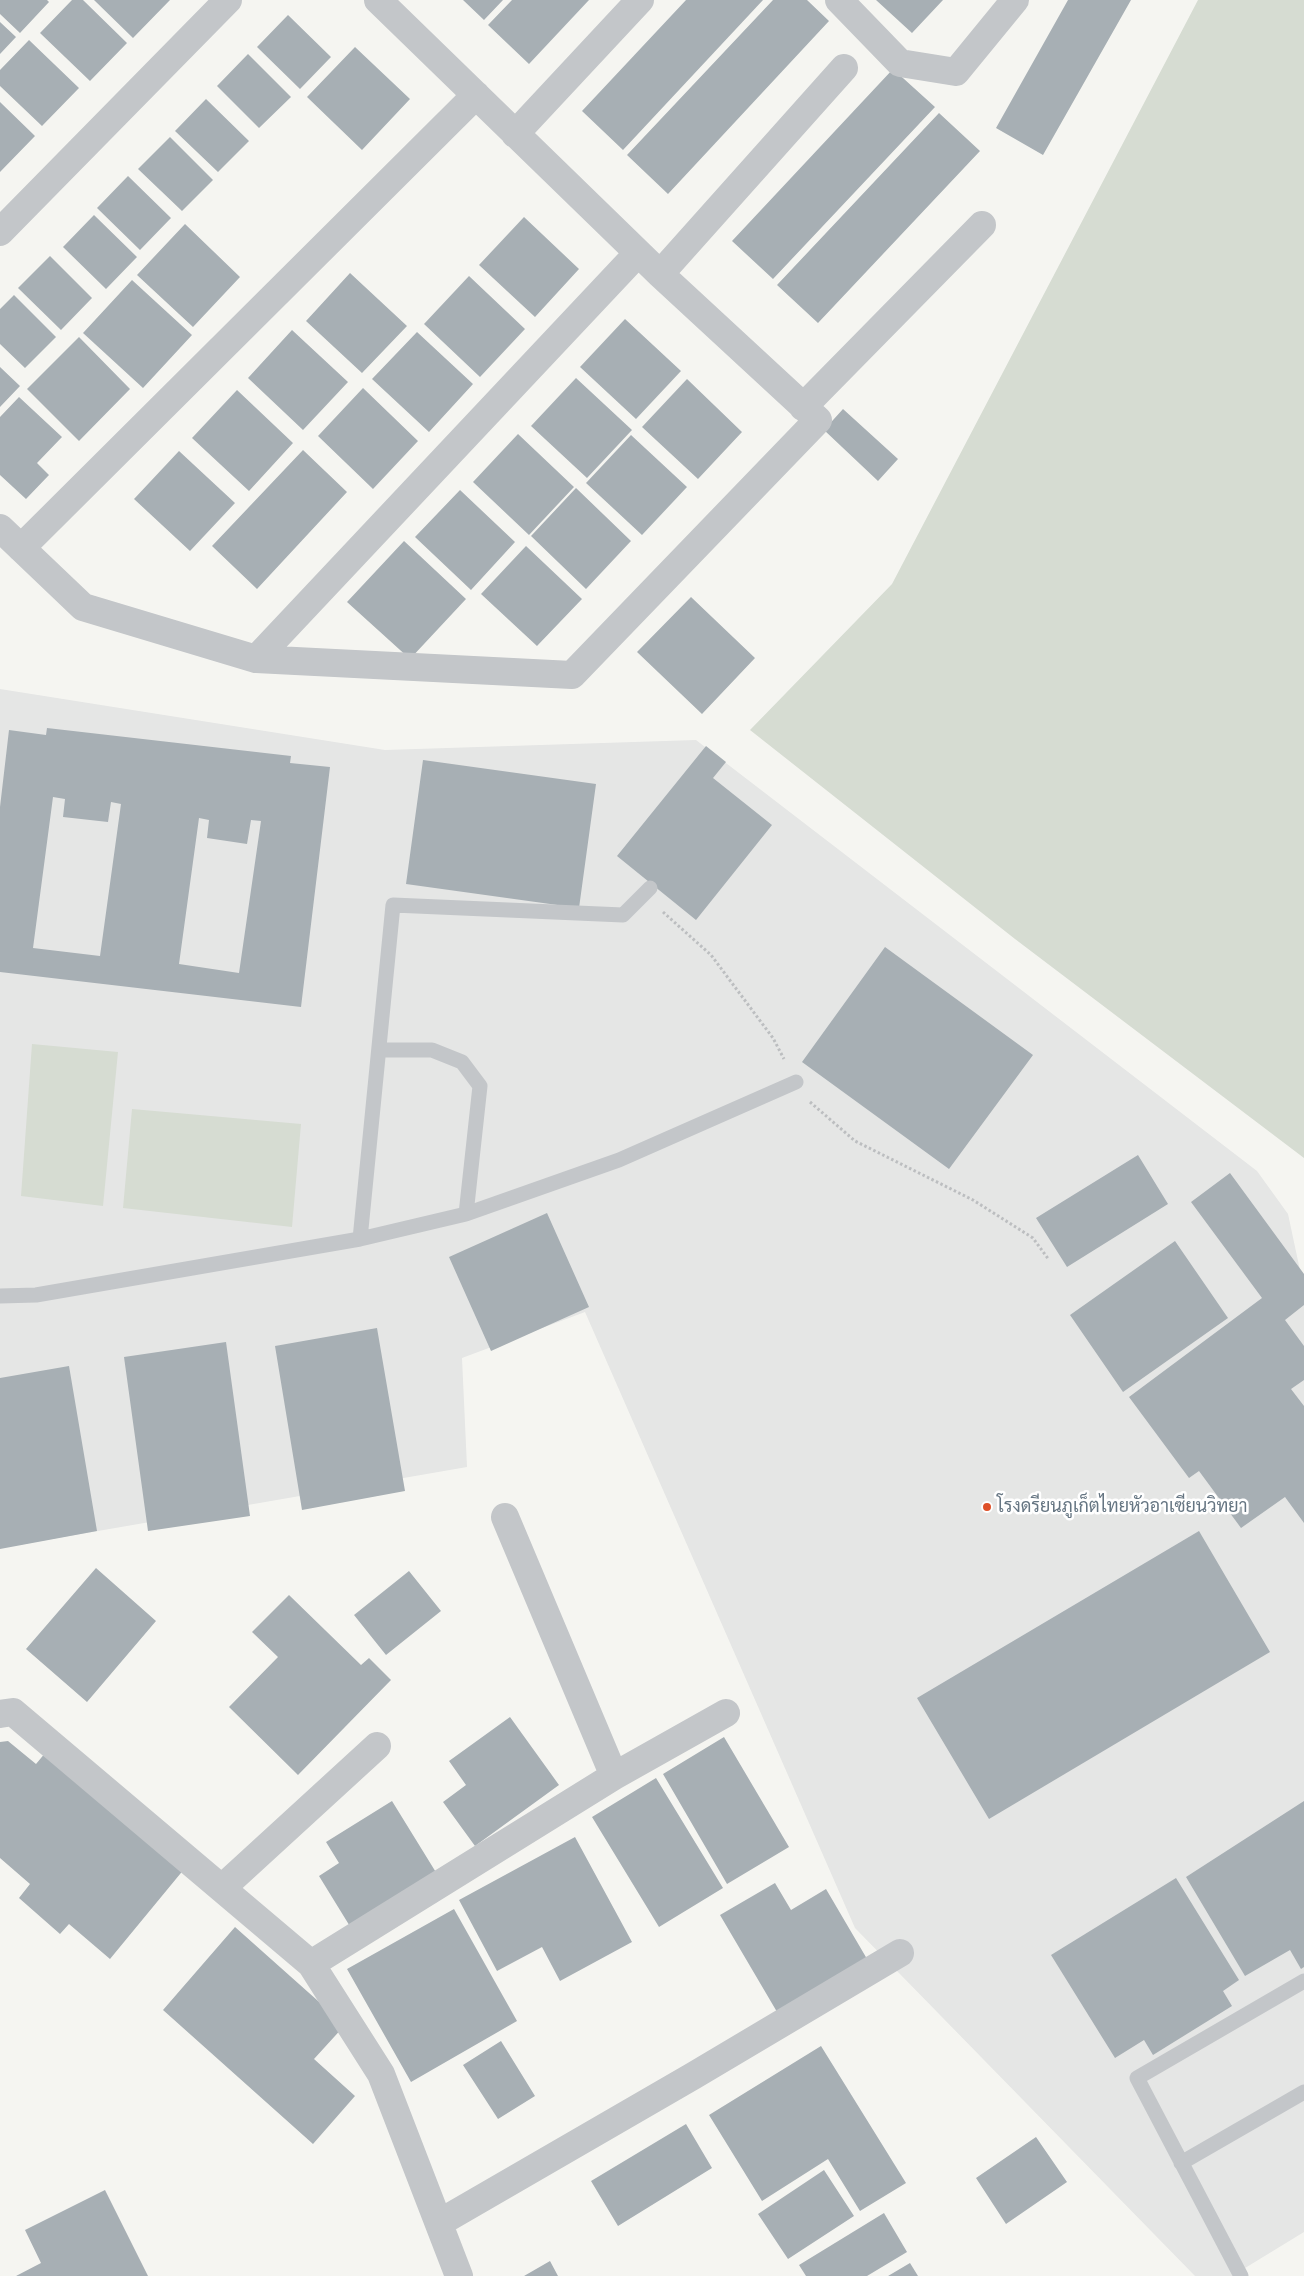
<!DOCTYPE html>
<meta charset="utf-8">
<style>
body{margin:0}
canvas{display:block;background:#f5f5f1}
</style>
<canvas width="1304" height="2276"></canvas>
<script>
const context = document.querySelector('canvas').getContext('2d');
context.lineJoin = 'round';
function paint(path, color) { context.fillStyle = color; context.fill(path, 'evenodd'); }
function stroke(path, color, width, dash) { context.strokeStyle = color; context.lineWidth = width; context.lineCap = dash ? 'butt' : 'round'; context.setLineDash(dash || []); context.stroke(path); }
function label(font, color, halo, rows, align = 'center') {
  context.font = font + ' "IBM Plex Sans",Sarabun,sans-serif'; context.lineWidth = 5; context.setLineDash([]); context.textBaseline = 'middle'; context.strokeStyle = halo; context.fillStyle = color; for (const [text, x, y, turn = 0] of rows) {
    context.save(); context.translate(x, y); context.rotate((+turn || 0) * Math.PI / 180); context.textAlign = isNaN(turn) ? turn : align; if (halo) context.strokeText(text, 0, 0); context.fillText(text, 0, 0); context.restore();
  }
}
paint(new Path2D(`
 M0,689L385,750L696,740L1257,1171L1288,1214L1304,1289V2232L1232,2276H1195L855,1928L585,1312L462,1358L467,1467L0,1548Z`), '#e5e6e5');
paint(new Path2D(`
 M1198,0H1304V1158L1015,939L750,730L892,584Z
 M32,1044L118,1052L103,1206L21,1196Z
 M132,1109L301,1124L292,1227L123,1208Z`), '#d6dcd2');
paint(new Path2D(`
 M0,0H47L49,2L20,33L0,14Z
 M72,0H83L127,43L90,81L40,33Z
 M94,0H170L133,38Z
 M463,0H503L484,20Z
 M512,0H589L529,64L488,25Z
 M686,0H763L623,150L582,111Z
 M773,0H807L829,21L668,194L627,155Z
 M876,0H943L912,33Z
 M1068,0H1131L1043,155L996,128Z
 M288,15L331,57L300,89L257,47Z
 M0,22L16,37L0,54Z
 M29,40L79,88L42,126L0,86V70Z
 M355,47L410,99L362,150L307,97Z
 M248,54L291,97L259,128L217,86Z
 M893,69L935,107L773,279L732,241Z
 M206,99L249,141L218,172L175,131Z
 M0,102L35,136L0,172Z
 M939,113L980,151L818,323L777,285Z
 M170,137L213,180L182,211L138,169Z
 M128,176L171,218L140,250L97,208Z
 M94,215L137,257L106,289L63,247Z
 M524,217L579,269L535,317L479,265Z
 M185,224L240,277L193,327L137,275Z
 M50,256L92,298L61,330L18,288Z
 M350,273L407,326L362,373L306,321Z
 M469,276L525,329L480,377L424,324Z
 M132,280L192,335L143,388L83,333Z
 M14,295L56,337L25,368L0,344V309Z
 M625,319L681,371L636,419L580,367Z
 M292,330L348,382L303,430L248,378Z
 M417,332L473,384L429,432L372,379Z
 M79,337L130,389L79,441L27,389Z
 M0,367L20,386L0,407Z
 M576,378L632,430L587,478L531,426Z
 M687,379L742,432L698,479L642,427Z
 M363,388L418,441L373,489L318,436Z
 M237,390L293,443L249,491L192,438Z
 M19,397L62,437L37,463L49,475L26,499L0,475V417Z
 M843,409L898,459L878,481L824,430Z
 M518,434L574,487L529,535L473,482Z
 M631,435L687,487L642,535L586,483Z
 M303,450L347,492L257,589L212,546Z
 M179,451L235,503L190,551L134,499Z
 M576,488L631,541L586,589L531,536Z
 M460,490L515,542L471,590L415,537Z
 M404,541L466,599L410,659L347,602Z
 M526,546L582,599L537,646L481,594Z
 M691,597L755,658L702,714L637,652Z
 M47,728L291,756L290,763L330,767L301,1007L0,972V807L9,730L46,735ZM53,797L65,799L63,817L108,822L111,802L121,804L100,956L33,948ZM199,818L209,820L207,838L247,844L251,820L261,821L239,973L179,964Z
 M706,746L726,762L713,778L772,825L696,920L617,856Z
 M423,760L596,784L579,908L406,884Z
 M885,947L1033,1055L949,1169L802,1062Z
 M1138,1155L1168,1204L1067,1267L1036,1218Z
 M1230,1173L1304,1274V1305L1285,1320L1304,1346V1380L1291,1389L1304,1406V1523L1285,1497L1241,1528L1199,1471L1189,1478L1129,1397L1262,1298L1191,1202Z
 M547,1213L589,1307L491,1351L449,1257Z
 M1175,1241L1228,1318L1123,1392L1070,1315Z
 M377,1328L405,1491L302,1510L275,1346Z
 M226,1342L250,1516L148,1531L124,1357Z
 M69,1366L97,1531L0,1549V1378Z
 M1199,1531L1270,1652L989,1819L917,1698Z
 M96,1568L156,1621L87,1702L26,1649Z
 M409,1571L441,1611L386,1655L354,1615Z
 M289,1595L361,1665L369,1658L391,1680L298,1775L229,1707L278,1657L252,1632Z
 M510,1717L559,1785L475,1846L443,1802L466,1785L449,1761Z
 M724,1737L789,1847L727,1884L663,1774Z
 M8,1741L36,1764L46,1752L185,1868L110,1959L69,1924L60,1934L19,1898L30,1884L0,1858V1742Z
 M656,1778L723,1888L659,1927L592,1817Z
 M392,1801L437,1874L351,1928L319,1876L339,1863L326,1842Z
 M1304,1801V1967L1301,1969L1290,1950L1245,1976L1186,1877Z
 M575,1837L632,1942L560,1981L542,1947L497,1971L459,1900Z
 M1176,1878L1239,1980L1223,1991L1232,2006L1153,2055L1144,2040L1115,2058L1051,1955Z
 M775,1883L791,1910L826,1889L870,1964L780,2017L720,1915Z
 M454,1909L517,2021L411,2082L347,1969Z
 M235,1927L345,2025L314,2059L355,2096L313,2144L163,2010Z
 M501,2041L535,2096L498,2119L463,2065Z
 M821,2046L906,2183L860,2211L828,2159L762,2201L709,2115Z
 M686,2124L712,2168L618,2226L591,2181Z
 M1036,2137L1067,2182L1006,2224L976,2178Z
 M824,2170L854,2216L788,2259L758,2214Z
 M105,2190L148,2276H16L41,2263L25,2230Z
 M884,2213L907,2252L867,2276H806L799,2265Z
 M550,2261L558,2276H524Z
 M910,2263L918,2276H888Z`), '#a7afb4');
stroke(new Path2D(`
 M663,912L711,955L773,1038L784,1059
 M810,1102L855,1141L973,1200L1033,1238L1049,1260`), '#bcbec0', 3, [2.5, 2.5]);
stroke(new Path2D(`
 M379,1050H432L462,1062L480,1086L466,1214
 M360,1239L393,905L623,915L650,888
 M0,1296L36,1295L360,1239L466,1214L619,1160L796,1082
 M1181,2163L1304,2092
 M1241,2276L1137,2078L1304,1981`), '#c3c6c9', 15);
stroke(new Path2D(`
 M839,0L900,63L956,72L1015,0
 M515,134L640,0
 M0,232L228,0
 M660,274L844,68
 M803,407L982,225
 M0,528L83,607L256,659L572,675L818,420L660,274L378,0
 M21,548L476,95
 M256,659L638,253
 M505,1517L614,1776
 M0,1714L13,1712L311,1964L381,2074L459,2276
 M222,1888L377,1746
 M311,1964L614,1776L726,1713
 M439,2223L693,2076L900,1953`), '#c3c6c9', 28);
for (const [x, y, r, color] of [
 [987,1507,5,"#de5028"]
]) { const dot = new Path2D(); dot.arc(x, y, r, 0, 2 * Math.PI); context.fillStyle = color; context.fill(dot); stroke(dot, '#fff', 2); }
label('18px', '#657582', '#fff', [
 ["โรงดรียนภูเก็ตไทยหัวอาเซียนวิทยา",997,1507]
], 'left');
</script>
